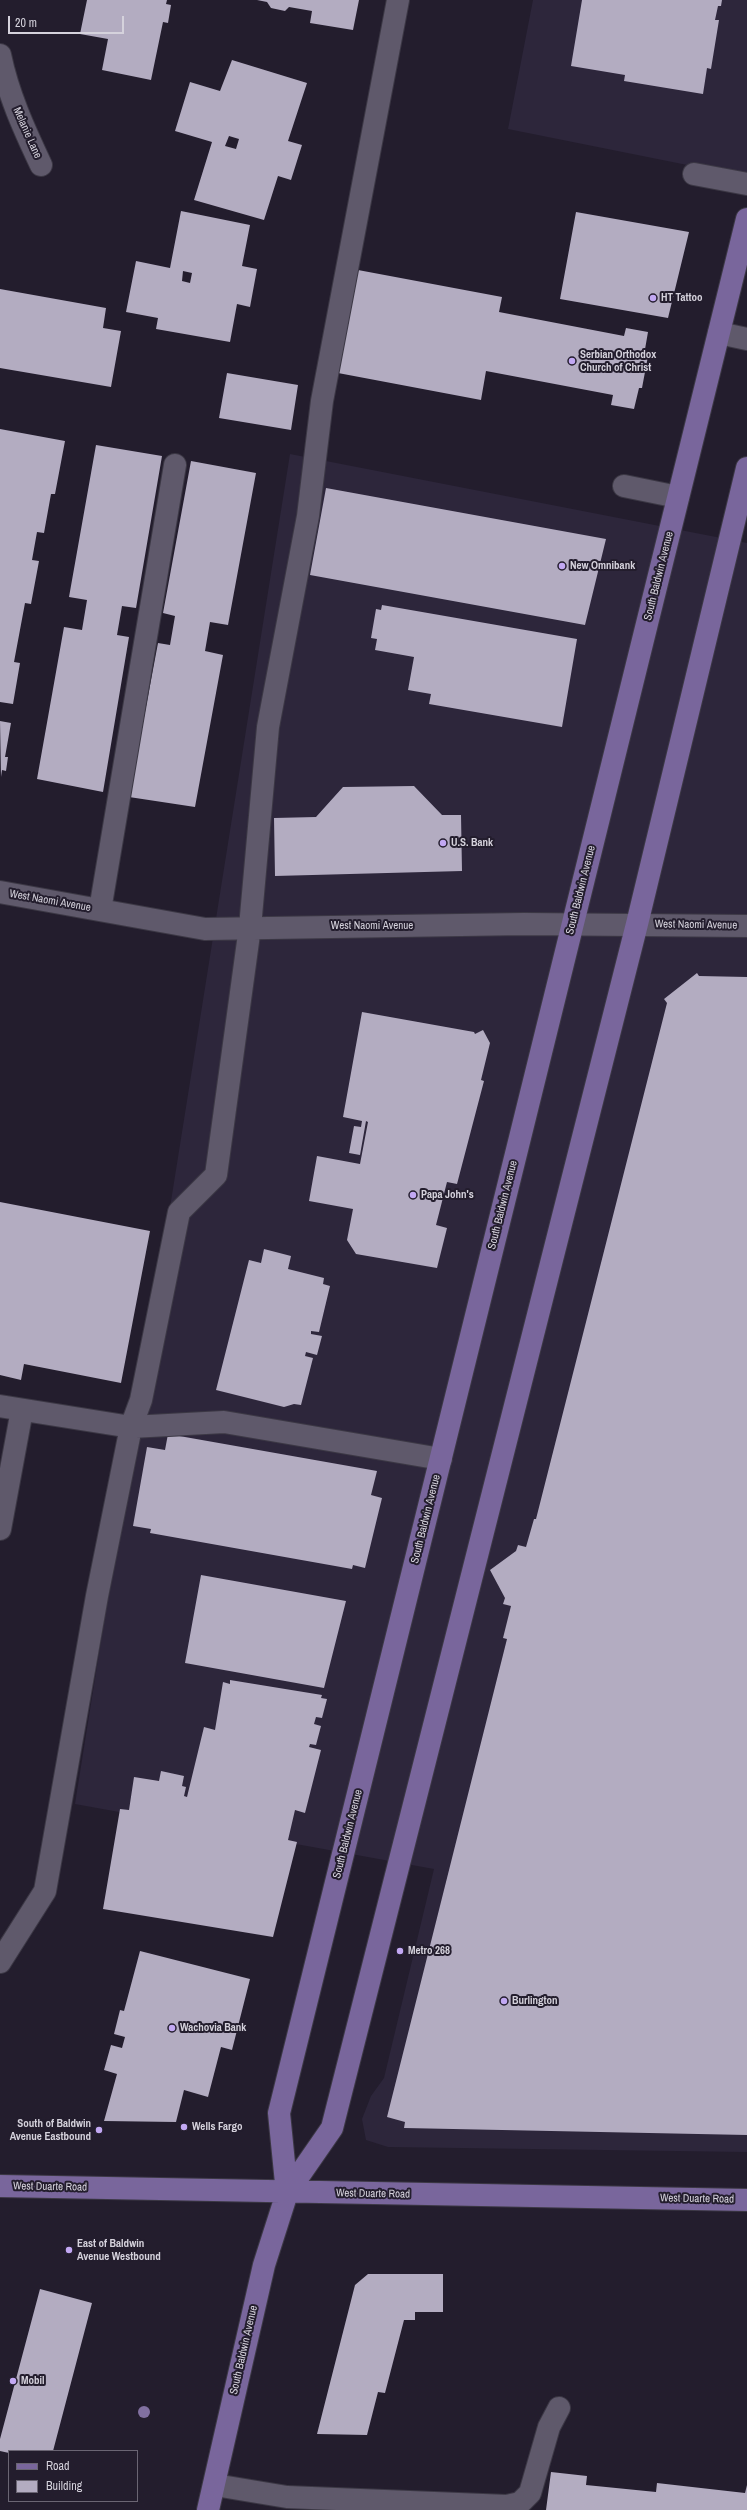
<!DOCTYPE html>
<style>
body{margin:0}
#map{position:relative;width:747px;height:2510px;overflow:hidden;background:#231d2d;font-family:"Archivo Narrow",sans-serif}
canvas{display:block}
.legend{position:absolute;left:8px;top:2450px;width:130px;height:52px;box-sizing:border-box;background:#231d2d;border:1px solid #6a6573;margin:0;padding:5px 7px;list-style:none;font-size:12px;color:#d5d2dc}
.legend li{display:flex;align-items:center;gap:8px;height:20px}
.legend b{width:20px;border:1px solid #6a6573}
.scale{position:absolute;left:8px;top:16px;width:116px;height:18px;box-sizing:border-box;border:2px solid #d5d2dc;border-top:0;padding-left:5px;font-size:12px;line-height:14px;white-space:nowrap;color:#d5d2dc;-webkit-text-stroke:3px #231d2d;paint-order:stroke}
</style>
<div id="map">
<canvas width="747" height="2510"></canvas>
<ul class="legend">
<li><b style="height:5px;background:#79669c"></b>Road</li>
<li><b style="height:11px;background:#b3acc1"></b>Building</li>
</ul>
<div class="scale">20 m</div>
</div>
<script>
const context = document.querySelector('canvas').getContext('2d');
context.lineJoin = 'round';
function paint(path, color) { context.fillStyle = color; context.fill(path, 'evenodd'); }
function stroke(path, color, width, dash) { context.strokeStyle = color; context.lineWidth = width; context.lineCap = dash ? 'butt' : 'round'; context.setLineDash(dash || []); context.stroke(path); }
function label(font, color, halo, rows, align = 'center') {
  context.font = font + ' "Archivo Narrow",sans-serif'; context.lineWidth = 4; context.setLineDash([]); context.textBaseline = 'middle'; context.strokeStyle = halo; context.fillStyle = color; for (const [text, x, y, turn = 0] of rows) {
    context.save(); context.translate(x, y); context.rotate((+turn || 0) * Math.PI / 180); context.textAlign = isNaN(turn) ? turn : align; if (halo) context.strokeText(text, 0, 0); context.fillText(text, 0, 0); context.restore();
  }
}
paint(new Path2D(`
 M533,0H747V177L508,129Z
 M290,454L747,543V2152L388,2147L366,2140L362,2119L371,2096L384,2078L434,1869L75,1804Z`), '#2d263b');
paint(new Path2D(`
 M87,0H167L166,4L171,5L168,23L163,22L151,80L102,70L108,39L80,34Z
 M257,0H359L353,30L310,23L312,11L289,7L285,11L271,8L267,2Z
 M582,0H722L721,6H718L715,20H719L711,69L707,68L703,94L624,81L625,75L571,66Z
 M232,60L307,83L288,141L302,145L291,180L278,176L264,220L194,200L212,142L175,131L190,82L220,91ZM229,136L239,139L236,149L225,146Z
 M181,211L250,225L242,266L257,269L250,307L237,304L230,342L156,329L158,318L126,312L136,261L170,268ZM183,271L192,273L190,283L182,281Z
 M576,212L689,232L668,318L560,299Z
 M358,270L502,297L499,312L624,336L626,328L648,332L644,355L648,356L642,388H639L634,409L611,405L613,395L486,371L481,400L338,373Z
 M0,289L106,308L103,328L121,331L111,387L0,368Z
 M227,373L298,385L291,430L219,418Z
 M0,429L65,441L55,494H51L44,533L37,532L32,560L39,561L31,604L25,603L14,662L20,663L13,704L0,702Z
 M96,445L162,456L136,608L122,606L117,635L129,637L103,792L37,779L64,627L82,630L87,600L69,597Z
 M191,461L256,473L228,625L210,622L205,651L223,655L195,807L129,797L158,643L170,645L175,616L163,613Z
 M326,488L606,539L585,625L310,575Z
 M382,605L577,639L562,727L429,704L431,694L408,690L414,657L375,650L377,639L371,638L376,609L381,610Z
 M0,721L11,723L5,757H8L6,771L2,770L1,777Z
 M414,786L442,815H461L462,871L275,876L274,818L316,817L343,787Z
 M697,973L699,976L747,977V2135L404,2128L405,2122L387,2117L507,1639L503,1638L511,1606L503,1604L505,1598L490,1570L516,1551L518,1545L526,1547L534,1519H536L667,1003L664,999Z
 M362,1012L474,1032L475,1034L483,1030L490,1043L481,1080L484,1081L457,1184L447,1182L436,1225L447,1228L437,1268L356,1254L347,1240L353,1209L309,1201L317,1156L360,1164L368,1122L366,1121L360,1155L349,1153L354,1126L361,1127L362,1121L343,1117Z
 M0,1202L150,1231L121,1383L24,1364L21,1380L0,1375Z
 M264,1249L291,1256L288,1269L324,1278L323,1284L330,1286L319,1332L311,1331V1334L322,1336L317,1355L306,1352L305,1356L313,1358L301,1405L294,1404L284,1407L216,1390L249,1260L261,1263Z
 M168,1434L377,1471L371,1495L382,1498L365,1568L353,1565L352,1569L150,1533L151,1529L133,1526L147,1447L165,1450Z
 M201,1575L346,1601L324,1688L185,1663Z
 M230,1680L322,1695L321,1698L327,1699L322,1718L316,1717L314,1724L321,1726L316,1745L310,1744L309,1747L321,1750L305,1813L295,1810L288,1840L297,1842L273,1937L103,1909L120,1809L129,1810L134,1777L159,1781L161,1771L184,1776L182,1786L186,1787L184,1796L187,1797L204,1727L215,1730L223,1682L230,1684Z
 M140,1951L250,1979L232,2050L221,2047L208,2097L184,2090L176,2122L104,2121L117,2074L104,2070L111,2045L122,2048L125,2037L114,2034L120,2010L124,2011Z
 M368,2274H443V2312H415V2320H404L385,2393L378,2392L367,2435L317,2434L355,2285Z
 M40,2289L92,2303L53,2451H9V2453L0,2451V2439Z
 M551,2472L587,2476L586,2485L656,2492L657,2483L745,2493L747,2485V2510H546Z`), '#b3acc1');
const minor = new Path2D(`
 M0,55C8,94 24,129 41,165
 M694,174L747,184
 M719,333L747,339
 M624,486L678,497
 M0,892L205,929L524,924L747,926
 M100,910L175,465
 M0,1406L131,1427L224,1422L441,1459
 M0,1529L22,1410
 M0,1962L45,1891L97,1596L131,1427L141,1400L179,1212L216,1175L250,927L268,727L308,516L322,401L398,0
 M215,2485L287,2497L507,2506L520,2503L530,2493L549,2427L559,2408`);
const major = new Path2D(`
 M0,2186L747,2200
 M287,2193L279,2113L747,219
 M208,2510L264,2265L287,2193L332,2128L637,924L747,468`);
stroke(minor, '#3c3845', 24);
stroke(major, '#3c3845', 24);
stroke(minor, '#5f596b', 22);
stroke(major, '#79669c', 22);
context.fillStyle = '#8170a0';
for (const [x, y] of [
 [144,2412]
]) { context.beginPath(); context.arc(x, y, 6, 0, 2 * Math.PI); context.fill(); }
for (const [x, y, r, color] of [
 [653,298,4,"#c2a8f3"],
 [572,361,4,"#c2a8f3"],
 [562,566,4,"#c2a8f3"],
 [443,843,4,"#c2a8f3"],
 [413,1195,4,"#c2a8f3"],
 [400,1951,4,"#c2a8f3"],
 [504,2001,4,"#c2a8f3"],
 [172,2028,4,"#c2a8f3"],
 [184,2127,4,"#c2a8f3"],
 [99,2130,4,"#c2a8f3"],
 [69,2250,4,"#c2a8f3"],
 [13,2381,4,"#c2a8f3"]
]) { const dot = new Path2D(); dot.arc(x, y, r, 0, 2 * Math.PI); context.fillStyle = color; context.fill(dot); stroke(dot, '#231d2d', 1.5); }
label('11px', '#d5d2dc', '#231d2d', [
 ["Melanie Lane",27,133,66],
 ["South Baldwin Avenue",659,576,-76],
 ["South Baldwin Avenue",581,890,-76],
 ["West Naomi Avenue",50,901,10],
 ["West Naomi Avenue",696,925,1],
 ["West Naomi Avenue",372,926],
 ["South Baldwin Avenue",503,1205,-76],
 ["South Baldwin Avenue",426,1519,-76],
 ["South Baldwin Avenue",348,1834,-76],
 ["West Duarte Road",50,2187,1],
 ["West Duarte Road",373,2194,1],
 ["West Duarte Road",697,2199,1],
 ["South Baldwin Avenue",244,2350,-77]
]);
label('bold 11px', '#d5d2dc', '#231d2d', [
 ["HT Tattoo",661,298],
 ["Serbian Orthodox",580,355],
 ["Church of Christ",580,368],
 ["New Omnibank",570,566],
 ["U.S. Bank",451,843],
 ["Papa John's",421,1195],
 ["Metro 268",408,1951],
 ["Burlington",512,2001],
 ["Wachovia Bank",180,2028],
 ["South of Baldwin",91,2124,"right"],
 ["Avenue Eastbound",91,2137,"right"],
 ["Wells Fargo",192,2127],
 ["East of Baldwin",77,2244],
 ["Avenue Westbound",77,2257],
 ["Mobil",21,2381]
], 'left');
</script>
